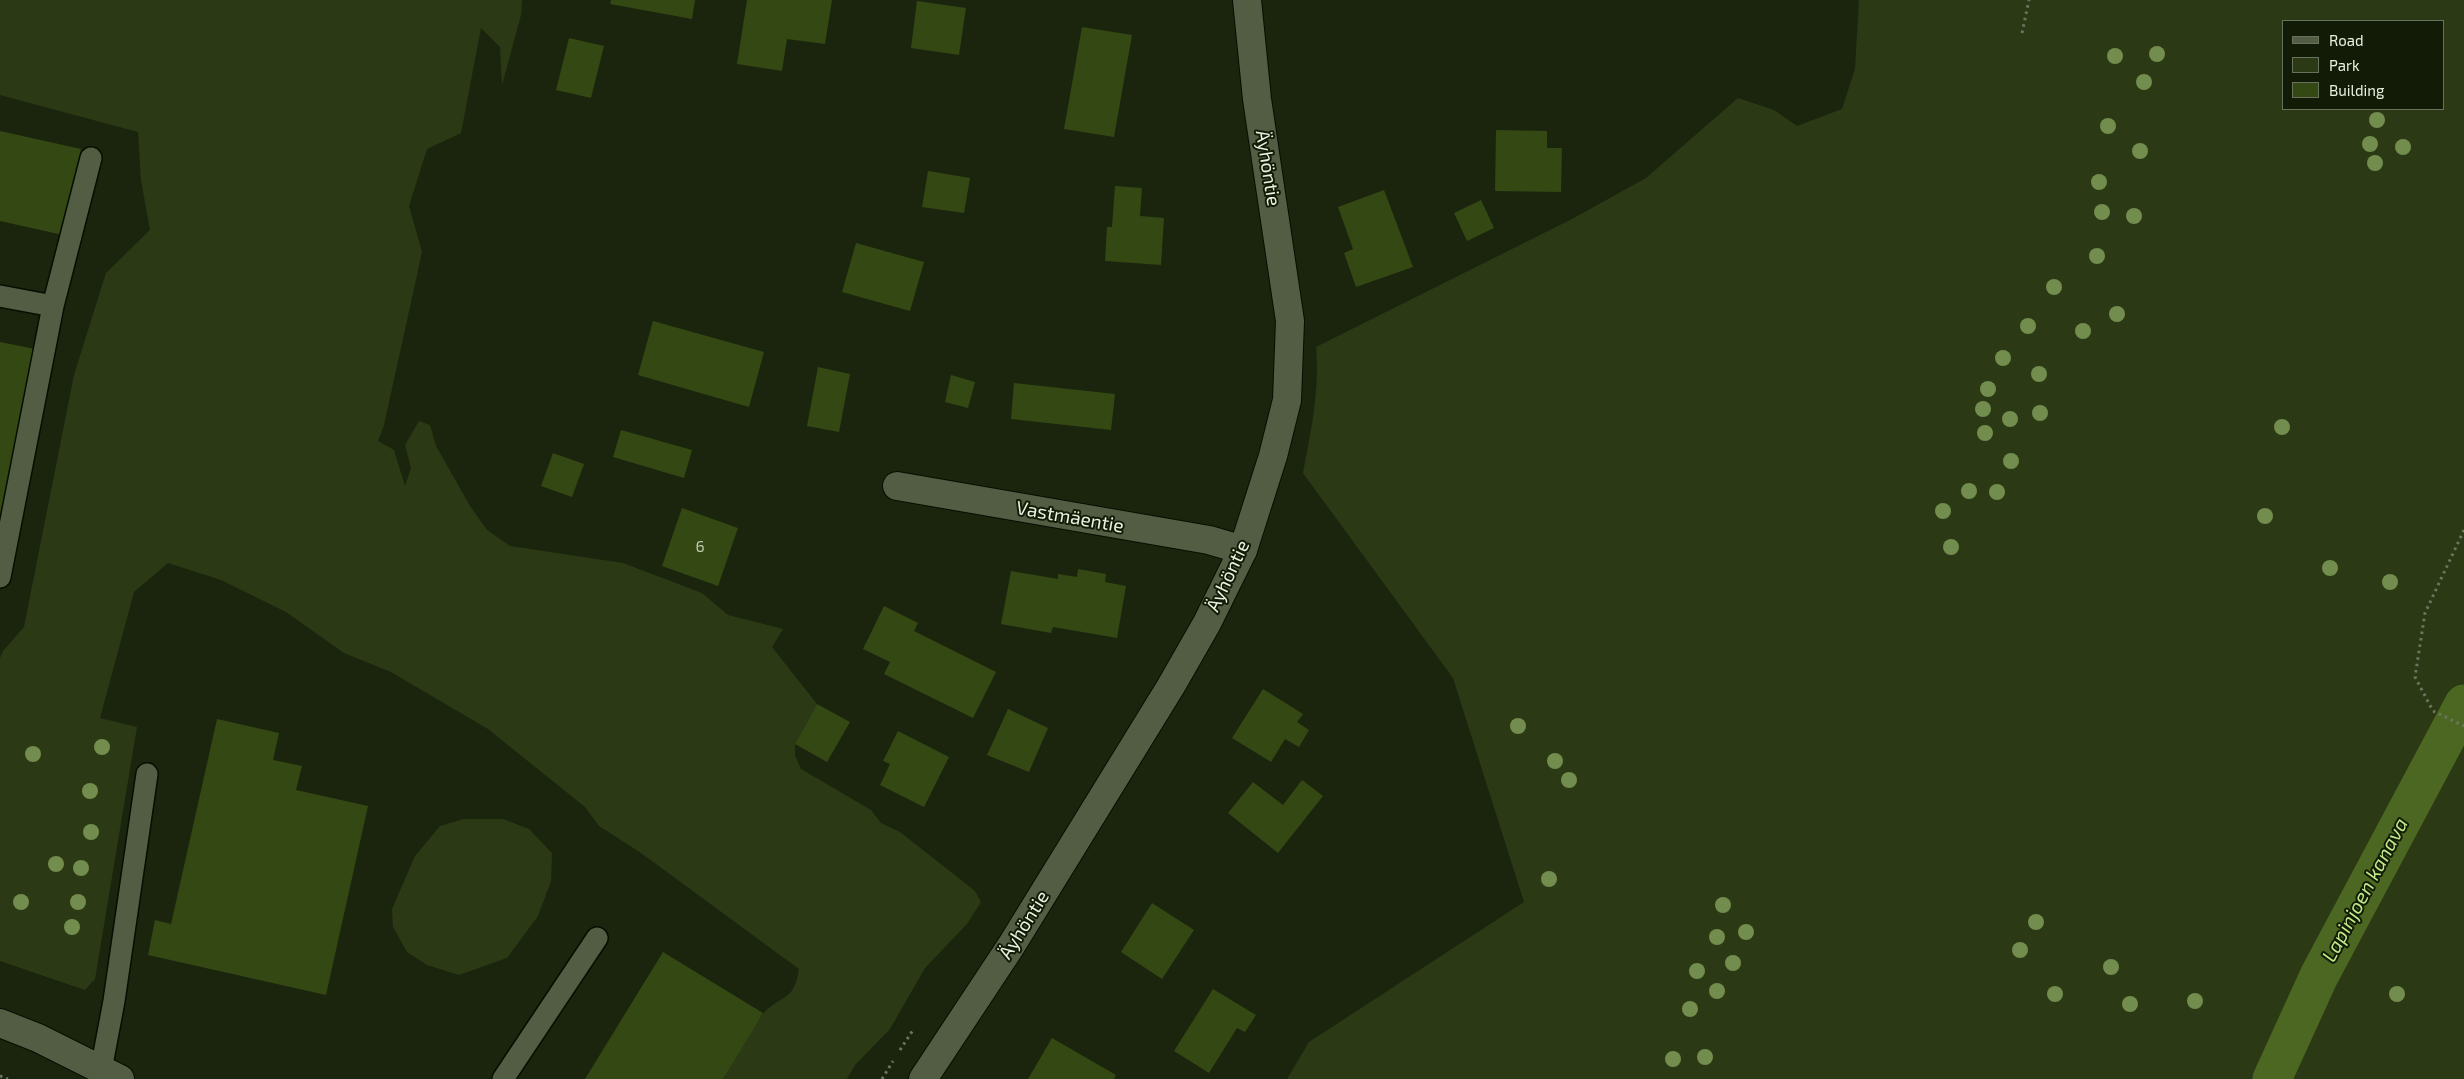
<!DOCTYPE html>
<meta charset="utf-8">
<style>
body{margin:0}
#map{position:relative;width:2464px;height:1079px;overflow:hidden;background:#1b250e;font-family:"Exo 2",sans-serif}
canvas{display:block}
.legend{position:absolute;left:2282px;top:20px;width:162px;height:90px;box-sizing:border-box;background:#121b05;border:1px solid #68715d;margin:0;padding:6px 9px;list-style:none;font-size:15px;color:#eaf1e2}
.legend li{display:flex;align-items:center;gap:10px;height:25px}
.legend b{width:25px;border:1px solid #68715d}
</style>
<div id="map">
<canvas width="2464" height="1079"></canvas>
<ul class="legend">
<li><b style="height:6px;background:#525d44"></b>Road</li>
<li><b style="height:14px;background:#2b3a14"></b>Park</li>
<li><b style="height:14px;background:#344813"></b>Building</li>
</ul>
</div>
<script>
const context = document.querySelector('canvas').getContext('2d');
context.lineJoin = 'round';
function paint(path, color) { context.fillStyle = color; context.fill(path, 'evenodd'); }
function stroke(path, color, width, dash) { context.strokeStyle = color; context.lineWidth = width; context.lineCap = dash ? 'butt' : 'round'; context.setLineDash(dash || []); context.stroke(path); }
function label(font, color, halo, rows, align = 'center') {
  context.font = font + ' "Exo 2",sans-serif'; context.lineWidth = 4; context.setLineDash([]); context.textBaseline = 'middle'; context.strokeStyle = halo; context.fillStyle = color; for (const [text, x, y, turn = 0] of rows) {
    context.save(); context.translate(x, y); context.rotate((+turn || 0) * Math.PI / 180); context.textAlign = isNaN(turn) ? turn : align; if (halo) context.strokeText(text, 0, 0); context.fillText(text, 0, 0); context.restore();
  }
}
paint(new Path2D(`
 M0,0H522L521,15L502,85L500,47L481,28L461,133L427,149L409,206L422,252L384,425L378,441L394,450L405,486L411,468L405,445L419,421L430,425L436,446L470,506L487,530L510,546L623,563L702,593L728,615L783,629L772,647L817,704L795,744V755L801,769L871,810L881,823L900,832L975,891L981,902L967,924L925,968L890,1029L855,1065L847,1079H723C735,1058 747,1035 762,1015C779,994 794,1004 799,969L641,853L599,826L585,807L488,729L391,672L344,653L286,612L221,580L168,563L134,592L100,718L137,727L95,979L85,990L0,961V658L3,651L24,627L74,375L106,273L150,230L141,180L138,132L0,95Z
 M1859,0H2464V1079H1287L1309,1042L1524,902L1453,678L1303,473C1311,431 1320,390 1316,347L1572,219L1646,178L1738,98L1774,110L1797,126L1842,109L1855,69ZM2283,21H2443V109H2283Z
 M464,819H503L529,829L552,853L551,881L538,916L507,958L459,975L427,965L407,952L393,927L392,909L415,856L440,826Z`), '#2b3a14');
stroke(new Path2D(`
 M2272,1079L2319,976L2464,704`), '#4c6722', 39);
paint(new Path2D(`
 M611,0H695L692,19L610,4Z
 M747,0H832L825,44L787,39L782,71L737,64Z
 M917,1L966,8L959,55L911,48Z
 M1082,27L1132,35L1114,137L1064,129Z
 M569,38L604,46L591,98L556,90Z
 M1496,130L1547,131V148H1562L1561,192L1495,191Z
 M0,131L81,149L63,235L0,221Z
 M928,171L970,178L964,213L922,207Z
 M1115,186L1142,188L1140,216L1164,218L1161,265L1105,261L1107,227H1112Z
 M1384,190L1413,267L1356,287L1344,253L1353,249L1338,207Z
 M1481,200L1494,228L1467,241L1454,213Z
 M856,243L924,262L910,311L842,292Z
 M653,321L764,352L749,407L638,375Z
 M0,342L40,350L0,531Z
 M818,367L850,374L839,432L807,426Z
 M951,375L975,382L968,408L945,402Z
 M1014,383L1115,394L1111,430L1011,419Z
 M621,430L692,450L684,478L613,457Z
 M553,453L584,464L572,497L541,486Z
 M682,508L738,528L718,586L662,566Z
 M1078,569L1106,574L1105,582L1126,586L1117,638L1053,627L1051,633L1001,624L1011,571L1058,579V574L1077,577Z
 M884,606L918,623L914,631L996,672L973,718L884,674L890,662L863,649Z
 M1263,689L1303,714L1297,722L1309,730L1299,747L1285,739L1271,762L1232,738Z
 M817,704L850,722L827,762L795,744Z
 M1008,709L1048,728L1029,772L987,755Z
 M217,719L279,733L273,760L302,766L296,790L368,806L326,995L148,955L155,920L171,924Z
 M898,731L949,757L924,807L880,785L890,764L883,761Z
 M1302,780L1323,796L1278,853L1228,813L1253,782L1283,805Z
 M1152,903L1194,930L1162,979L1121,952Z
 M663,952L763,1013L723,1079H585Z
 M1213,989L1256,1015L1245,1032L1237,1028L1209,1073L1174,1051Z
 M1052,1038L1116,1075L1114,1079H1028Z`), '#344813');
const service = new Path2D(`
 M0,296L53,306
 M0,577L53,306L91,158
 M101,1070L114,1001L147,774
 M503,1079L597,938`);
const minor = new Path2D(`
 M897,486L1209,540L1243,550
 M0,1023L38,1038L120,1079`);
const secondary = new Path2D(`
 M923,1079L1011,946L1171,686L1207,623L1243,550L1273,456L1287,400L1290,321L1257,99L1247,0`);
stroke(service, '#060e00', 24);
stroke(minor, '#060e00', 30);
stroke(secondary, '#060e00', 30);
stroke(new Path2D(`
 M2022,33L2029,0
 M2464,530L2425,613L2415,677L2433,711L2464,726
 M900,1050L913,1030
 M0,1076L8,1079
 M882,1079L893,1061`), '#6c7561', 3, [2.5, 4]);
stroke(service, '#525d44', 21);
stroke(minor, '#525d44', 28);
stroke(secondary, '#525d44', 28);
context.fillStyle = '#728d4e';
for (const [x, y] of [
 [2157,54],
 [2115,56],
 [2144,82],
 [2377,120],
 [2108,126],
 [2370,144],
 [2403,147],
 [2140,151],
 [2375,163],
 [2099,182],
 [2102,212],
 [2134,216],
 [2097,256],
 [2054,287],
 [2117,314],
 [2028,326],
 [2083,331],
 [2003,358],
 [2039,374],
 [1988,389],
 [1983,409],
 [2040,413],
 [2010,419],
 [2282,427],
 [1985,433],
 [2011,461],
 [1969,491],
 [1997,492],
 [1943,511],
 [2265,516],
 [1951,547],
 [2330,568],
 [2390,582],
 [1518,726],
 [102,747],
 [33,754],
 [1555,761],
 [1569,780],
 [90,791],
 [91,832],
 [56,864],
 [81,868],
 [1549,879],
 [21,902],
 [78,902],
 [1723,905],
 [2036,922],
 [72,927],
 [1746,932],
 [1717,937],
 [2020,950],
 [1733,963],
 [2111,967],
 [1697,971],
 [1717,991],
 [2055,994],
 [2397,994],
 [2195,1001],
 [2130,1004],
 [1690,1009],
 [1705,1057],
 [1673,1059]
]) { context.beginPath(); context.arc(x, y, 8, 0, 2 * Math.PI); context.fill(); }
label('16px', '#bcc7ae', null, [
 ["6",700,547]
]);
label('19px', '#eaf1e2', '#121b05', [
 ["Äyhöntie",1268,168,81],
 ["Vastmäentie",1070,517,10],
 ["Äyhöntie",1228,576,-65],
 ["Äyhöntie",1024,925,-58]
]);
label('italic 20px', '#c0e989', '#121b05', [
 ["Lapinjoen kanava",2365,890,-62]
]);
</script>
